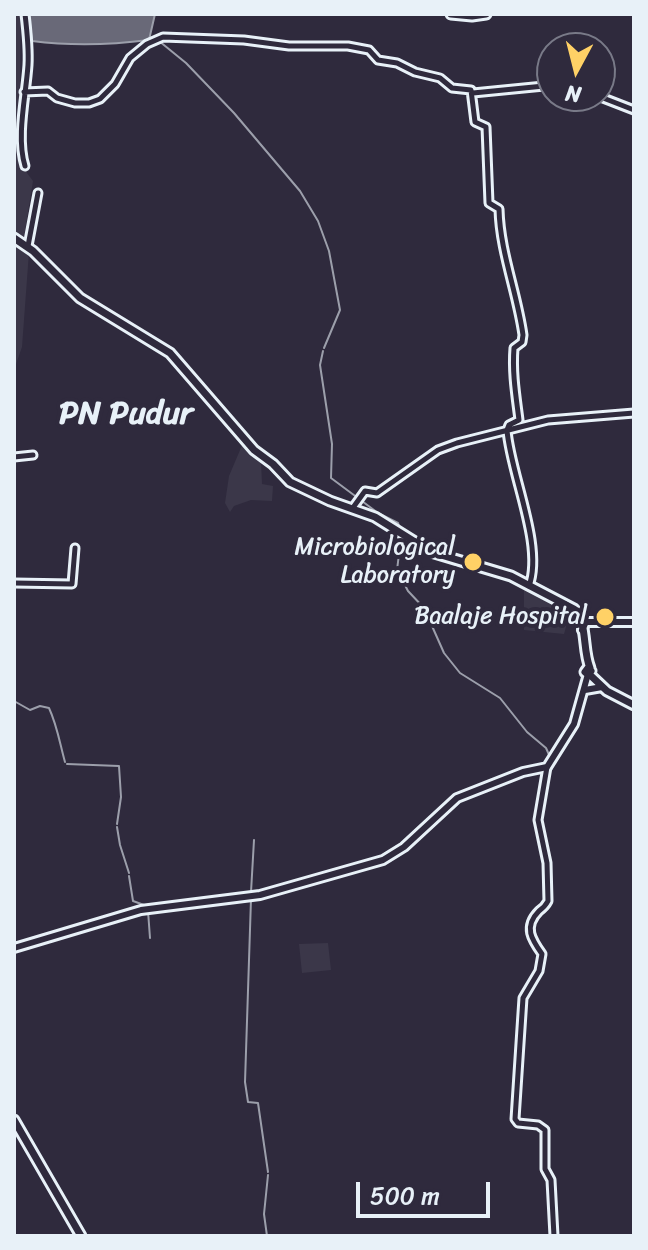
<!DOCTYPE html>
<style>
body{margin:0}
#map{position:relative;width:648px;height:1250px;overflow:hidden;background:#2f2a3d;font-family:Sriracha,sans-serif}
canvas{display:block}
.frame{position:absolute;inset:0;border:16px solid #e8f1f8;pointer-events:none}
.north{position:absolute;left:536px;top:32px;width:80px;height:80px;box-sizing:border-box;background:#2f2a3d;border:2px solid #797a88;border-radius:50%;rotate:187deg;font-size:22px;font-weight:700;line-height:32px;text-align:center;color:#e8f1f8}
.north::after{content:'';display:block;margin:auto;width:28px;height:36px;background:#ffd166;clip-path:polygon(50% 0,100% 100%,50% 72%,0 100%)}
.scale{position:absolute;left:356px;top:1182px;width:134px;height:36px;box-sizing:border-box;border:4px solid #e8f1f8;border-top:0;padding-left:10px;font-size:24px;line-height:28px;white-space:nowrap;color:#e8f1f8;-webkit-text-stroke:6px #2f2a3d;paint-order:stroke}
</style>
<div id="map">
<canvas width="648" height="1250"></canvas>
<div class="frame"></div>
<div class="north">N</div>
<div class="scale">500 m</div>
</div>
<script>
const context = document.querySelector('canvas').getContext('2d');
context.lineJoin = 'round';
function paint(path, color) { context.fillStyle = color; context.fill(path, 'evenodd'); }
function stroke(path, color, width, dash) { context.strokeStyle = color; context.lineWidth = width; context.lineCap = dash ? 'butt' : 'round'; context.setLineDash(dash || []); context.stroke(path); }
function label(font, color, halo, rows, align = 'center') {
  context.font = font + ' Sriracha,sans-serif'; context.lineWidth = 8; context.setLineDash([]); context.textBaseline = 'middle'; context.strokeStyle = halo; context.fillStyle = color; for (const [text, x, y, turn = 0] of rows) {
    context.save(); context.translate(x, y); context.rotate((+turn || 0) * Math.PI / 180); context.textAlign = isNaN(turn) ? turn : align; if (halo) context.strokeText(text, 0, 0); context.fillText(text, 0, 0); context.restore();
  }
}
paint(new Path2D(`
 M14,14H21L19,150L17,153L22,157L27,173L33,181L24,237L27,242L14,234Z
 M14,243L29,252L22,347L14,370Z
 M243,443L261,461L262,484L273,486L272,501L251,500L234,506L230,512L225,503L229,476Z
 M524,588L570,613L564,634L524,630Z
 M328,943L331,970L302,973L299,944Z`), '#3b3749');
const water = new Path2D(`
 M29,14H155L149,40C110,45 71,46 32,41Z`);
paint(water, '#696978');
stroke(water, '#9c9fab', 2);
stroke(new Path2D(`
 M159,41L186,63L234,113L300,191L318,221L329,251L340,310L324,348
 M323,351L320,365L332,444L331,478L378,513L398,523L401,531
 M401,538L397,570L408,591L424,608L444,653L460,673L500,698L527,732L546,748L550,757
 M14,701L30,710L40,706L49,708C57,725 60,744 65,762
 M67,764L119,766L121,797L117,824
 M117,827L120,845L129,873
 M129,876L133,901L144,905
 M251,892L254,840
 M251,899L245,1082L248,1102L258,1103L268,1172
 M148,911L150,938
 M267,1236L264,1214L268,1175`), '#9c9fab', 2);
const tertiary = new Path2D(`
 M24,92L48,91L57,98L75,103H89L100,99L115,84L130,58L147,44L163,37L244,40L289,46H348L369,50L378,60L397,63L415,72L440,78L452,88L471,90L475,122L486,127L489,203L499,209C500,252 517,292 523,335L522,342L514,348C512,373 516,396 519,420L509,425L507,430C510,473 544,545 529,586
 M473,93L544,86L548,77L552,78
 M598,96L634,110
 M25,166C16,137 26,96 28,65C29,48 27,31 25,14
 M28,246L38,193
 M14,457L33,455
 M352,509L365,491L377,493L438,450L457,443L548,420L634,413
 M14,583L72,584L75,548
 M547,767L538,820L547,863L548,901C546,905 543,908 539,911C523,927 532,940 542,954L539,971L523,998L515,1119L518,1123L538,1125L545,1130V1169L551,1180L554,1236`);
const secondary = new Path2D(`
 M582,630L586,622H634
 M585,690L602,687
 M14,948L141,910L260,895L383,860L404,847L457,798L523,772L547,767L574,724L588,674`);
const primary = new Path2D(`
 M451,14L472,16L486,14
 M14,238L33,251L80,298L170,353L254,450L273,464L290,482L330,501L375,517L431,552L511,576L574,609C588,623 582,649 590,668
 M588,668L591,671L588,674L585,672Z
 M589,674L607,691L634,705
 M14,1120L81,1236`);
stroke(tertiary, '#e8f1f8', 11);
stroke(secondary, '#e8f1f8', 12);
stroke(primary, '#e8f1f8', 13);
stroke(tertiary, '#2f2a3d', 5);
stroke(secondary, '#2f2a3d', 6);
stroke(primary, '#2f2a3d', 7);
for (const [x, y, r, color] of [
 [473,562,10,"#ffd166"],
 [605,617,10,"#ffd166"]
]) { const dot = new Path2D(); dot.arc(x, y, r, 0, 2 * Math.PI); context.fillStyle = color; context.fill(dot); stroke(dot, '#2f2a3d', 3); }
label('24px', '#e8f1f8', '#2f2a3d', [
 ["Microbiological",455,548],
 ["Laboratory",455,576],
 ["Baalaje Hospital",587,617]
], 'right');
label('bold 32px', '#e8f1f8', '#2f2a3d', [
 ["PN Pudur",126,415]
]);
</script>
